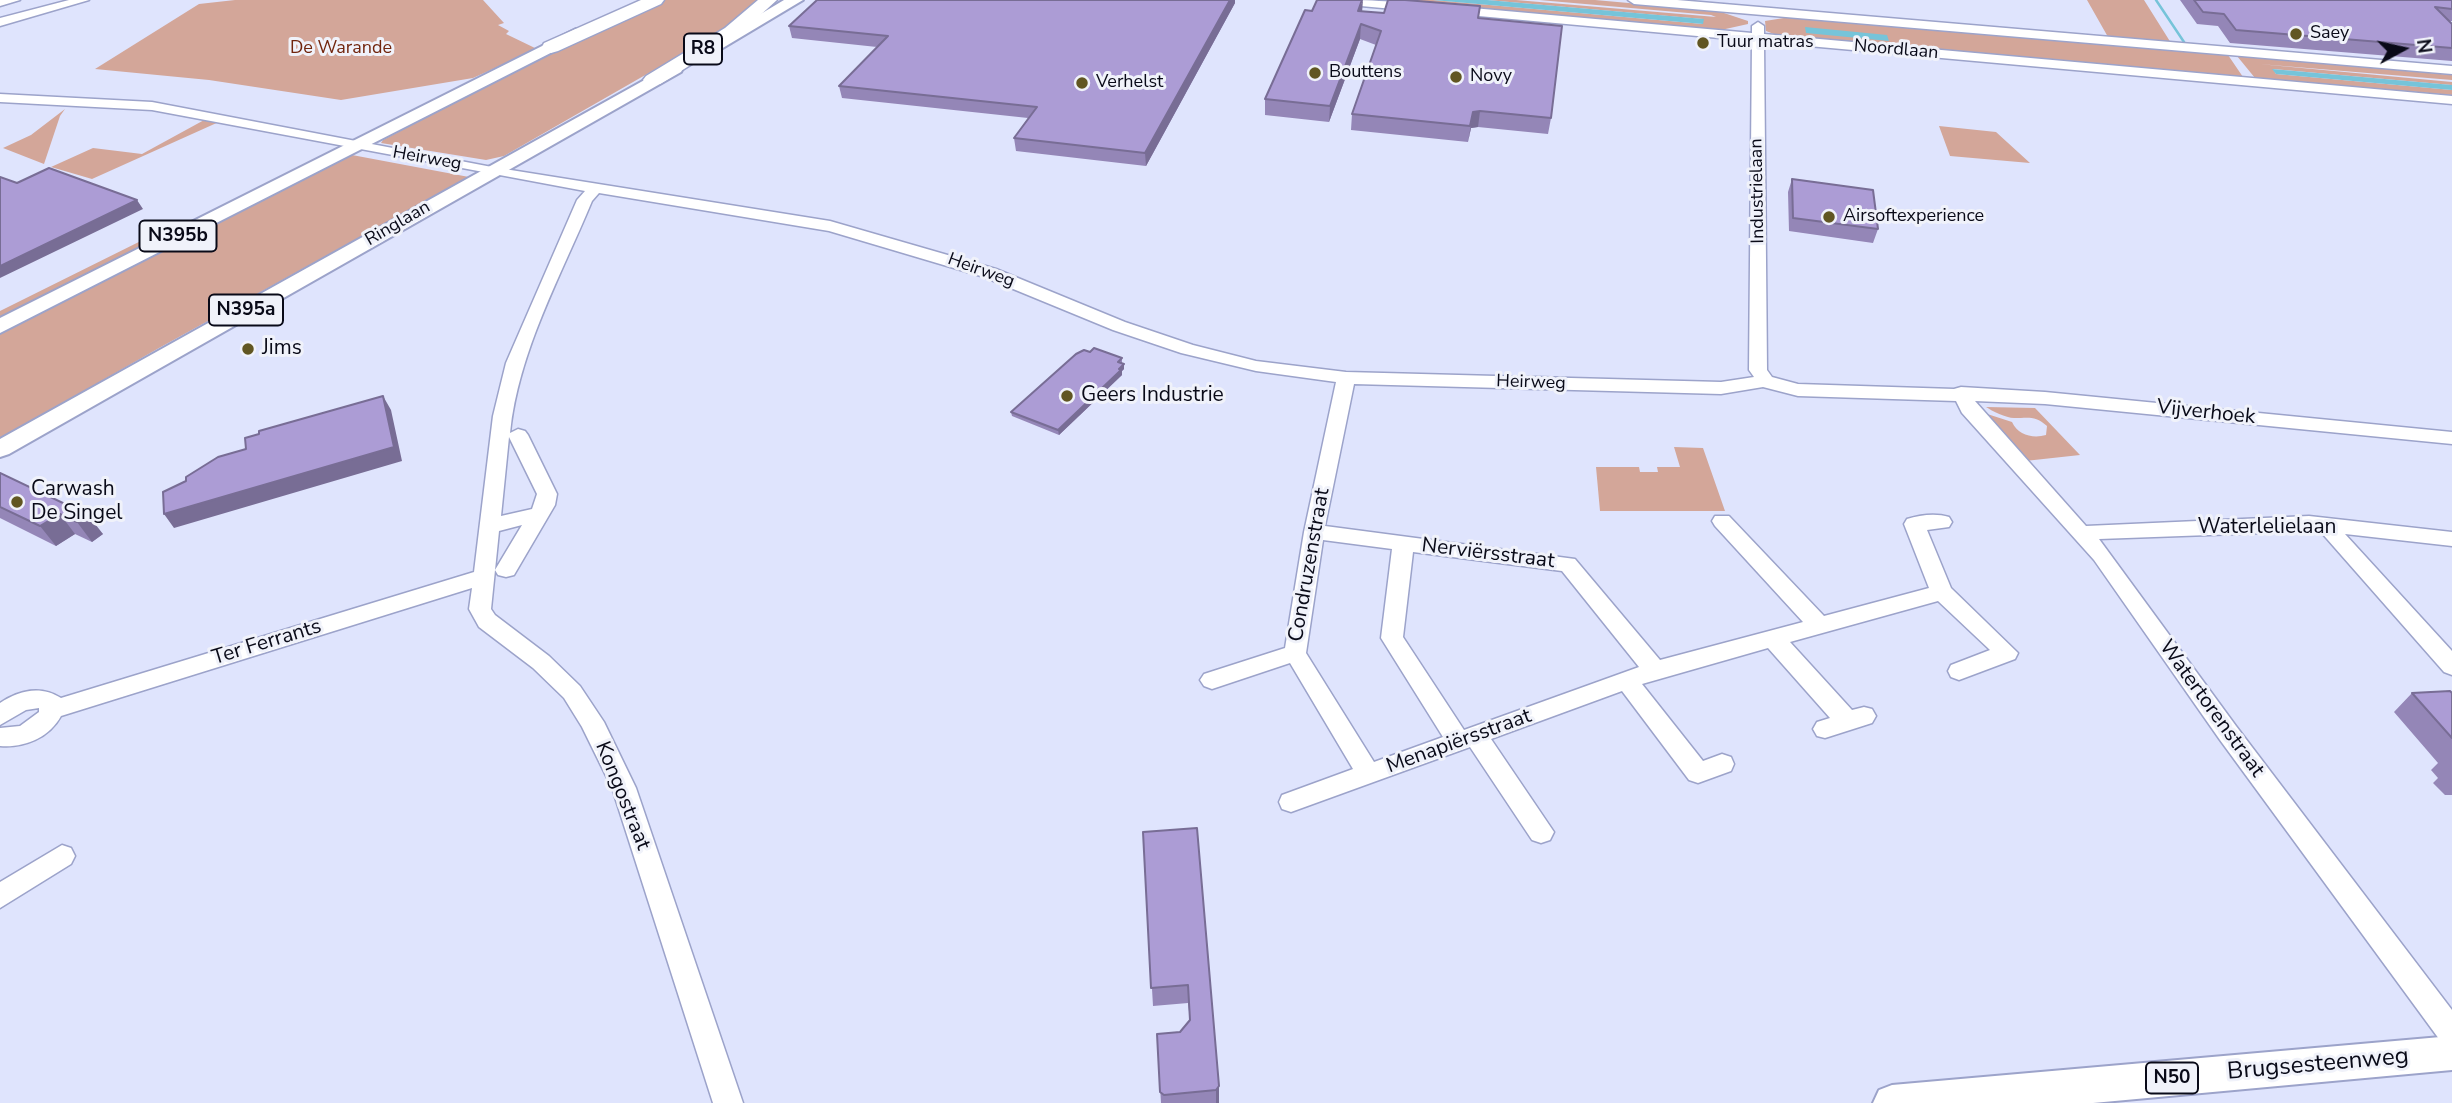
<!DOCTYPE html>
<meta charset="utf-8">
<style>
body{margin:0}
#map{position:relative;width:2452px;height:1103px;overflow:hidden;background:#dfe4fd;font-family:"Nunito Sans",sans-serif}
canvas{display:block}
.north{position:absolute;left:2368px;top:14px;width:70px;height:70px;-webkit-text-stroke:5px #f0f2fa;paint-order:stroke;rotate:82deg;font-size:19px;font-weight:700;line-height:28px;text-align:center;color:#090a18}
.north::after{content:'';display:block;margin:auto;width:24px;height:32px;background:#090a18;clip-path:polygon(50% 0,100% 100%,50% 72%,0 100%)}
</style>
<div id="map">
<canvas width="2452" height="1103"></canvas>
<div class="north">N</div>
</div>
<script>
const context = document.querySelector('canvas').getContext('2d');
context.lineJoin = 'round';
function paint(path, color) { context.fillStyle = color; context.fill(path, 'evenodd'); }
function stroke(path, color, width, dash) { context.strokeStyle = color; context.lineWidth = width; context.lineCap = dash ? 'butt' : 'round'; context.setLineDash(dash || []); context.stroke(path); }
function label(font, color, halo, rows, align = 'center') {
  context.font = font + ' "Nunito Sans",sans-serif'; context.lineWidth = 6; context.setLineDash([]); context.textBaseline = 'middle'; context.strokeStyle = halo; context.fillStyle = color; for (const [text, x, y, turn = 0] of rows) {
    context.save(); context.translate(x, y); context.rotate((+turn || 0) * Math.PI / 180); context.textAlign = isNaN(turn) ? turn : align; if (halo) context.strokeText(text, 0, 0); context.fillText(text, 0, 0); context.restore();
  }
}
paint(new Path2D(`
 M235,0H483L504,23L498,25L509,31L506,34L537,49L473,78L341,100L209,80L95,69L199,4Z
 M663,0H762L736,23L504,156L486,160L381,143L383,140L593,31Z
 M1376,0H1433L1703,24V19L1487,0H1516L1716,17L1711,15L1539,0H1595L1718,11L1748,21V24L1721,30Z
 M2087,0H2144L2171,43L2108,37Z
 M1790,17L2228,55L2243,77L1779,36L1766,31L1765,21Z
 M2237,56L2452,75V80L2259,64L2452,82V85L2273,69L2276,74L2452,90V95L2255,78Z
 M65,109L60,116L44,164L3,148L31,135Z
 M206,119L221,121L92,179L51,167L93,148L142,154Z
 M1939,126L1996,132L2030,163L1950,156Z
 M352,155L469,177L159,348L0,439V331Z
 M179,222L187,224L0,318V311Z
 M1986,407L2035,408L2080,455L2025,461L1981,412L2012,422C2018,435 2033,439 2046,435L2047,426C2035,415 2028,418 2014,418C2006,418 1992,411 1986,407Z
 M1674,447L1703,448L1725,511H1600L1596,467H1639L1640,472H1658L1657,467H1680Z`), '#d3a699');
paint(new Path2D(`
 M1433,0H1487L1704,19L1703,24Z
 M1805,27L1887,35L1889,41L1806,33Z
 M2272,69L2452,85V90L2276,74Z`), '#76c4d9');
stroke(new Path2D(`
 M2156,0L2184,42`), '#76c4d9', 2.5);
const minor = new Path2D(`
 M0,0H20L0,6Z
 M69,0H89L0,26V18Z
 M1333,0C1353,0 1406,0 1421,7L1415,11L1339,4Z
 M1628,0H1677L2452,66V74L1634,4Z
 M1450,6L1752,33V26L1758,22L1764,26V34L2452,96V104L1764,42L1767,370L1772,377L1798,384L1954,389L1961,387L2045,392L2452,432V444L2045,404L1975,401L2086,526L2309,516L2452,532V546L2345,534L2452,651V675L2444,672L2320,531L2099,539L2236,726L2452,1010V1047L2442,1043L2220,740L2094,560L1962,413L1956,401L1798,396L1763,387L1721,394L1354,384L1325,526L1575,559L1660,660L1803,622L1715,526L1712,521L1715,516H1729L1824,616L1929,588L1904,524L1907,519C1920,515 1936,513 1949,517L1952,522L1949,527L1927,530L1951,588L2018,653L2015,659L1959,680L1951,677L1948,671L1951,665L1990,650L1938,601L1790,642L1852,710L1864,707L1872,709L1876,716L1872,723L1825,738L1817,736L1813,729L1817,722L1830,718L1768,648L1642,684L1703,761L1722,754L1731,757L1734,764L1731,771L1698,783L1689,780L1622,691L1491,739L1554,832L1550,840L1541,843L1532,840L1470,747L1291,812L1282,809L1279,802L1282,795L1353,769L1290,663L1212,689L1204,686L1200,680L1204,674L1285,648L1304,532L1336,382L1256,371L1181,353L1113,330L984,277L829,231L599,193L592,201C561,276 518,352 510,433L518,429L525,431L528,435L557,494L555,505L514,575L506,577L498,575L495,570L522,525L499,531L491,609L495,615L549,656L580,686L604,722L636,788L743,1103H713L612,788L582,727L564,698L533,668L479,627L469,609L472,588L61,716C49,738 24,748 0,746V728L20,726L39,712V708L26,710L0,725V703C19,690 41,685 61,698L474,572L493,416L506,363L577,200L585,191L152,110L0,102V94L152,102L492,167L830,221L996,269L1125,322L1193,345L1256,361L1346,372L1721,382L1754,377L1749,370L1752,41L1446,13V7ZM509,437L537,494L532,509L501,516ZM1323,540L1392,549L1381,638L1443,737L1374,762L1306,653ZM1413,552L1562,571L1639,667L1464,730L1403,637Z
 M62,845L71,848L75,856L71,864L0,908V882Z`);
const major = new Path2D(`
 M784,0H803L721,49L715,51L707,46Z
 M576,29L582,31L584,34L582,37L0,333V318Z
 M675,63L683,68L681,72L9,454L0,457V439Z
 M2452,1036V1070L2093,1103H1873L1879,1090L1892,1085Z`);
const highway = new Path2D(`
 M641,0H664L661,4L558,51L551,53L542,47L544,43Z
 M758,0H777L737,36L660,84H646L643,80L646,76L725,28Z`);
stroke(minor, '#9ca3ca', 3);
stroke(major, '#9ca3ca', 4);
stroke(highway, '#9ca3ca', 3);
paint(minor, '#fff');
paint(major, '#fff');
paint(highway, '#fff');
paint(new Path2D(`
 M817,0H1235V3L1146,166L1016,151L1014,138L1028,118L842,98L839,86L877,47L792,38L789,26Z
 M2180,0H2452V21H2449L2452,24V61L2230,43L2218,26L2197,24Z
 M1480,6L1478,18L1551,118L1548,134L1478,127L1471,128L1468,142L1351,130L1352,114L1376,45L1360,39L1329,122L1265,115V99L1312,11H1362L1384,13Z
 M1792,179L1878,229L1873,243L1789,231L1788,192Z
 M1090,352L1122,358V363L1124,369L1122,371V375L1059,435L1012,416L1011,412Z
 M0,473L103,534L92,542L75,534L56,546L0,518Z
 M2412,693H2452V795H2445L2433,783L2438,778L2431,770L2438,763L2394,712Z
 M1143,832L1219,1086V1103H1161L1157,1034L1180,1032L1190,1020L1188,1003L1153,1006Z`), '#9486b7');
paint(new Path2D(`
 M1230,0H1235V3L1146,166L1145,153Z
 M1363,0L1362,13L1358,11Z
 M1361,24L1360,39L1329,122L1330,106Z
 M1480,111L1478,127L1471,128L1468,142L1473,112Z
 M137,200L143,209L0,278V266Z
 M1124,364V369L1122,371V375L1059,435L1058,430Z
 M383,396L391,410L402,461L174,528L164,514Z
 M60,514L75,534L56,546L40,526Z
 M88,515L103,534L92,542L77,522Z
 M1219,1086V1103H1216V1090Z`), '#786d95');
const building = new Path2D(`
 M817,0H1230L1145,153L1014,138L1037,107L839,86L888,36L789,26Z
 M1317,0H1362L1358,11L1384,13L1388,0H1405L1480,6L1478,18L1562,26L1551,118L1480,111L1473,112L1470,126L1352,114L1381,31L1361,24L1330,106L1265,99L1305,10L1312,11Z
 M2194,0H2452V9L2435,7L2452,24V48L2236,30L2224,14L2203,12Z
 M49,168L137,200L0,266V177L17,183Z
 M1792,179L1873,190L1878,229L1793,218Z
 M1094,348L1122,358L1118,362L1124,364L1119,369L1121,370L1058,430L1011,412L1076,354L1084,350L1090,352Z
 M383,396L394,447L164,514L163,492L186,481V477L218,457L246,449L245,438L259,434V431Z
 M0,473L88,515L77,522L60,514L40,526L0,507Z
 M2450,691L2452,693V738L2412,693Z
 M1197,828L1219,1086L1216,1090L1164,1095L1160,1092L1157,1034L1180,1032L1190,1020L1188,985L1151,988L1143,832Z`);
paint(building, '#ac9cd5');
stroke(building, '#786d95', 2);
for (const [x, y, r, color] of [
 [2296,34,7,"#615622"],
 [1703,43,7,"#615622"],
 [1315,73,7,"#615622"],
 [1456,77,7,"#615622"],
 [1082,83,7,"#615622"],
 [1829,217,7,"#615622"],
 [248,349,7,"#615622"],
 [1067,396,7,"#615622"],
 [17,502,7,"#615622"]
]) { const dot = new Path2D(); dot.arc(x, y, r, 0, 2 * Math.PI); context.fillStyle = color; context.fill(dot); stroke(dot, '#f0f2fa', 2.5); }
label('18px', '#090a18', '#f0f2fa', [
 ["Saey",2310,34],
 ["Tuur matras",1717,43],
 ["Bouttens",1329,73],
 ["Novy",1470,77],
 ["Verhelst",1096,83],
 ["Airsoftexperience",1843,217]
], 'left');
label('18px', '#71250d', '#f0f2fa', [
 ["De Warande",341,49]
]);
label('18px', '#090a18', '#f0f2fa', [
 ["Noordlaan",1896,50,5],
 ["Heirweg",427,159,10],
 ["Industrielaan",1758,191,-91],
 ["Ringlaan",398,224,-30],
 ["Heirweg",981,271,20],
 ["Heirweg",1531,383,2]
]);
for (const [x, y, w] of [
 [703,49,38],
 [178,236,77],
 [246,310,74],
 [2172,1078,52]
]) { const box = new Path2D(); box.roundRect(x - w / 2, y - 15.5, w, 31, 5); context.fillStyle = '#f0f2fa'; context.fill(box); stroke(box, '#090a18', 2); }
label('bold 19px', '#090a18', null, [
 ["R8",703,49],
 ["N395b",178,236],
 ["N395a",246,310],
 ["N50",2172,1078]
]);
label('21px', '#090a18', '#f0f2fa', [
 ["Jims",262,349],
 ["Geers Industrie",1081,396],
 ["Carwash",31,490],
 ["De Singel",31,514]
], 'left');
label('21px', '#090a18', '#f0f2fa', [
 ["Vijverhoek",2206,413,6],
 ["Waterlelielaan",2267,528],
 ["Nerviërsstraat",1488,554,7],
 ["Condruzenstraat",1310,565,-80],
 ["Ter Ferrants",267,643,-17],
 ["Watertorenstraat",2211,709,54],
 ["Menapiërsstraat",1459,742,-20],
 ["Kongostraat",622,796,68]
]);
label('24px', '#090a18', '#f0f2fa', [
 ["Brugsesteenweg",2318,1065,-5]
]);
</script>
